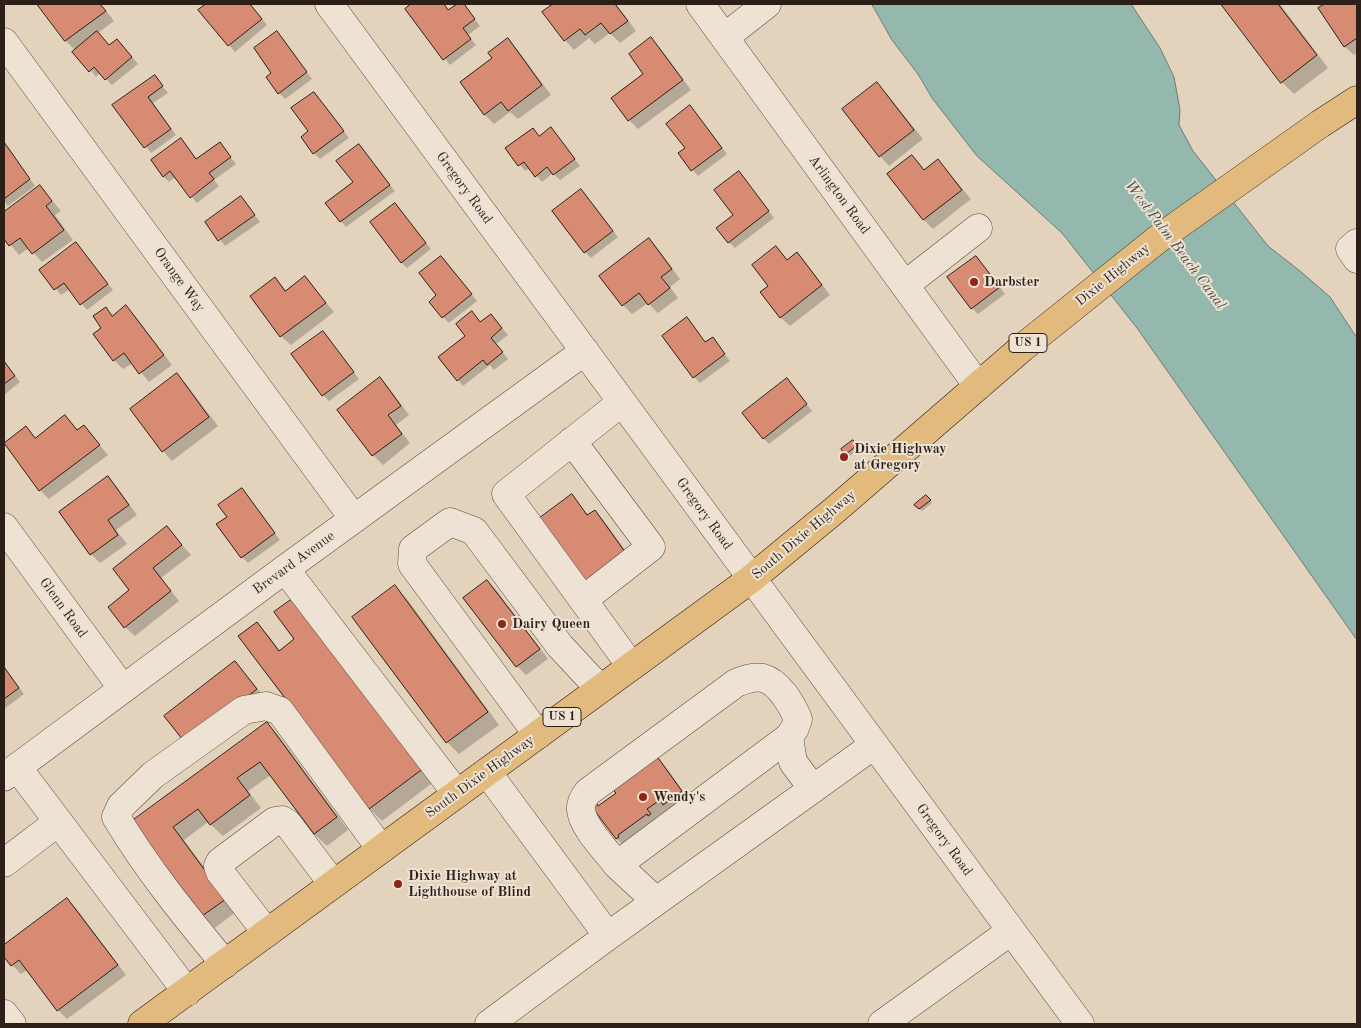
<!DOCTYPE html>
<style>
body{margin:0}
#map{position:relative;width:1361px;height:1028px;overflow:hidden;background:#e3d3bc;font-family:"Old Standard TT",serif}
canvas{display:block}
.frame{position:absolute;inset:0;border:5px solid #2c1f17;pointer-events:none}
</style>
<div id="map">
<canvas width="1361" height="1028"></canvas>
<div class="frame"></div>
</div>
<script>
const context = document.querySelector('canvas').getContext('2d');
context.lineJoin = 'round';
function paint(path, color) { context.fillStyle = color; context.fill(path, 'evenodd'); }
function stroke(path, color, width, dash) { context.strokeStyle = color; context.lineWidth = width; context.lineCap = dash ? 'butt' : 'round'; context.setLineDash(dash || []); context.stroke(path); }
function label(font, color, halo, rows, align = 'center') {
  context.font = font + ' "Old Standard TT",serif'; context.lineWidth = 4; context.setLineDash([]); context.textBaseline = 'middle'; context.strokeStyle = halo; context.fillStyle = color; for (const [text, x, y, turn = 0] of rows) {
    context.save(); context.translate(x, y); context.rotate((+turn || 0) * Math.PI / 180); context.textAlign = isNaN(turn) ? turn : align; if (halo) context.strokeText(text, 0, 0); context.fillText(text, 0, 0); context.restore();
  }
}
const water = new Path2D(`
 M872,4H1131L1160,48L1174,77L1180,110L1179,125L1193,151L1268,246L1300,271L1330,297L1357,338V640L1137,328L1062,233L977,156L932,98L918,74L892,40Z`);
paint(water, '#95b8ae');
stroke(water, '#6b7b72', 1);
paint(new Path2D(`
 M38,4H101L114,21L98,33L110,46H123L138,64L112,85L100,73L96,77L75,50L66,41Z
 M208,4H250L267,25L235,52L200,10Z
 M413,4H430L431,5L433,4H444L449,11L459,4H463L480,26L468,35L476,45L450,65L406,9Z
 M555,4H616L636,31L620,43L610,33L595,44L589,38L574,50L565,40L544,12Z
 M1222,4H1280L1328,68L1294,94L1282,82Z
 M1327,4H1357V53L1354,55L1344,46L1320,8Z
 M277,33L312,79L285,99L279,93Z
 M651,39L660,48L691,90L638,129L629,120L645,74Z
 M508,40L517,49L551,95L518,119L510,112L494,124L485,115L461,82L493,59Z
 M154,76L168,93L153,103L176,135L151,153L114,105Z
 M877,84L886,93L923,139L889,166L880,156L843,109Z
 M314,93L349,138L320,159L314,153L310,131Z
 M696,113L727,154L698,176L679,154L686,148Z
 M551,129L580,166L560,180L553,173L542,182L530,168L525,171L507,149L540,137Z
 M181,140L197,160L220,144L236,164L214,180L219,186L197,203L176,177L169,182L163,176Z
 M4,142L35,186L8,206L4,201Z
 M359,146L395,191L346,227L341,221L354,183Z
 M911,156L925,171L938,160L971,199L933,229L924,220L889,174Z
 M744,179L774,218L735,248L729,242Z
 M40,186L61,211L55,215L73,240L42,262L29,248L19,255L4,237V213Z
 M587,197L618,237L591,258L585,252Z
 M241,198L260,222L225,246L207,222Z
 M395,204L431,249L407,268L401,262Z
 M649,240L658,249L680,279L670,287L678,298L658,313L648,303L632,314L623,305Z
 M76,244L113,290L87,310L70,289L61,295L41,270Z
 M776,248L788,261L797,254L806,263L830,295L790,326L780,317L769,286Z
 M447,263L477,301L449,323L443,317L438,296Z
 M982,264L1005,294L978,314L972,308Z
 M305,277L334,312L291,345L281,336L275,279L287,291Z
 M126,307L135,316L172,365L149,382L133,363L123,369L114,360L95,335L103,329L105,308L113,316Z
 M687,319L706,343L712,338L730,361L700,383L694,377Z
 M497,322L508,335L496,344L508,359L494,370L490,365L463,386L458,380L481,323Z
 M323,332L359,379L329,401L323,395Z
 M4,361L20,382L4,395Z
 M177,375L186,384L218,426L172,461L163,451L131,409Z
 M380,379L389,388L409,415L396,425L410,443L383,465L373,455L339,410Z
 M787,379L812,411L769,444L763,438Z
 M65,417L78,431L84,426L108,455L49,499L40,490L26,428L36,438Z
 M852,441L859,448L849,457L846,454Z
 M108,478L117,487L137,515L116,530L127,544L100,563L91,554Z
 M242,490L280,540L248,563L242,557L229,517Z
 M572,496L589,516L595,512L604,521L634,562L589,595Z
 M929,499L932,503L922,511L916,505Z
 M167,528L191,555L161,578L179,601L135,636L125,627L131,590Z
 M487,582L497,591L548,659L526,675L517,666Z
 M394,587L407,599L499,725L459,754L447,742Z
 M257,624L269,636L280,651L435,781L382,821L370,809L240,636Z
 M235,662L265,698L187,744Z
 M4,666L24,694L4,709Z
 M267,723L279,736L348,830L327,846L314,834L271,775L248,791L261,808L223,836L208,822L184,840L237,911L215,928L203,915L134,822Z
 M656,757L665,766L690,801L673,813L669,809L655,819L659,824L626,848L617,839L593,806L596,804L599,807L617,793Z
 M67,899L76,908L126,975L67,1019L58,1010L27,970L21,974L12,965L4,954V947Z`), '#0003');
const building = new Path2D(`
 M37,4H100L106,11L65,41Z
 M206,4H250L262,19L228,46L198,10Z
 M411,4H444L448,10L457,4H464L475,19L463,28L471,39L443,60L405,9Z
 M553,4H615L628,21L610,34L601,23L585,35L580,29L564,41L542,12Z
 M1221,4H1278L1317,55L1281,83Z
 M1325,4H1357V38L1344,47L1318,8Z
 M97,31L109,45L117,39L132,57L105,80L94,67L89,72L72,52Z
 M277,31L307,72L278,94L266,77L271,73L254,48Z
 M651,37L683,80L628,121L611,98L643,74L629,54Z
 M508,38L542,85L508,111L501,102L484,115L460,82L492,58L488,53Z
 M155,75L163,86L148,97L171,129L144,148L112,105Z
 M877,82L914,130L879,157L842,109Z
 M314,92L344,131L313,154L301,137L308,131L291,108Z
 M690,105L722,148L691,171L678,153L685,148L666,124Z
 M551,127L575,159L553,175L547,167L535,177L524,162L518,166L505,148L533,128L539,136Z
 M181,138L196,159L220,142L231,157L209,173L214,179L190,198L170,171L163,177L151,160Z
 M4,142L30,179L4,199Z
 M359,144L390,185L340,222L325,203L353,182L336,161Z
 M912,155L924,170L938,159L962,190L923,220L887,174Z
 M739,171L769,211L728,243L716,228L733,215L714,190Z
 M40,185L52,201L46,206L64,230L32,254L20,238L9,246L4,239V212Z
 M581,189L613,231L584,253L552,211Z
 M241,196L255,215L218,241L205,222Z
 M395,203L426,243L401,263L370,222Z
 M649,238L672,269L661,277L670,288L648,305L639,293L622,306L599,276Z
 M76,242L108,284L80,305L64,283L54,290L39,270Z
 M776,246L787,260L797,252L822,285L780,318L760,292L768,286L752,265Z
 M441,256L472,294L442,318L429,302L436,295L419,273Z
 M976,256L1000,287L971,309L947,277Z
 M305,276L326,303L280,337L250,296L275,277L285,291Z
 M126,305L164,355L139,374L124,353L113,361L93,334L101,328L93,316L106,307L112,316Z
 M472,311L480,322L491,314L502,328L491,338L503,352L487,365L483,360L457,381L438,357L465,336L456,324Z
 M687,317L705,342L713,337L725,354L693,378L662,336Z
 M323,331L354,372L322,396L291,354Z
 M4,361L15,376L4,384Z
 M177,373L209,417L162,452L130,409Z
 M380,377L401,406L388,415L402,434L372,456L337,410Z
 M787,378L807,404L763,439L742,413Z
 M65,415L77,430L84,425L100,445L39,491L4,443L26,426L35,438Z
 M853,440L857,445L845,455L841,449Z
 M108,476L129,505L108,520L118,535L90,555L59,512Z
 M242,488L275,533L241,558L216,524L227,517L218,505Z
 M572,494L587,515L595,510L625,552L579,586L533,523Z
 M926,495L931,500L919,509L914,505Z
 M167,526L182,545L153,568L171,591L124,628L108,607L129,590L113,569Z
 M487,580L540,649L516,667L463,598Z
 M395,585L488,712L446,743L352,617Z
 M295,597L424,768L369,809L238,636L257,622L279,651L294,639L274,612Z
 M235,661L257,689L186,744L164,716Z
 M4,667L19,688L4,699Z
 M267,722L337,817L314,834L260,762L237,778L250,795L210,825L198,809L173,827L226,899L202,916L132,821Z
 M656,755L682,791L663,805L660,800L647,809L651,814L648,816L647,814L618,835L619,837L616,839L591,806L596,802L598,806L616,793L612,789Z
 M67,898L118,965L57,1011L19,960L11,966L4,957V945Z`);
paint(building, '#d68b72');
stroke(building, '#2c1f17', 1);
const minor = new Path2D(`
 M329,4L1080,1024
 M700,4L978,386
 M725,37L767,4
 M4,42L354,519
 M1357,243L1350,249L1357,259
 M905,285L978,228
 M622,402L506,494L631,666
 M572,441L651,547L583,600
 M4,527L123,689
 M285,569L457,794
 M538,735L412,564L413,549L450,522L474,531L560,646L600,689
 M17,767L187,992
 M487,772L608,936
 M4,777L285,569L585,351
 M4,863L58,822
 M617,865C606,850 583,828 581,810C580,803 584,797 588,792L736,683C744,680 754,676 763,678C779,682 792,705 798,719L795,728L789,737
 M656,901L617,865L789,737L793,762L813,789
 M267,933L220,872L218,866L220,862L275,821L282,820L288,824L333,884
 M225,964C186,917 147,869 116,817L121,806L153,775L244,710L266,706L280,711L381,849
 M4,1014L12,1024
 M489,1024L608,936L874,745
 M882,1024L1011,931`);
const major = new Path2D(`
 M142,1024L751,579L836,509L1022,348L1158,239L1320,124L1357,100`);
stroke(minor, '#5a4c40', 29);
stroke(major, '#2c1f17', 29);
stroke(minor, '#ede2d3', 28);
stroke(major, '#e2ba7e', 28);
for (const [x, y, r, color] of [
 [974,282,5,"#8f2418"],
 [844,457,5,"#8f2418"],
 [502,624,5,"#8f2418"],
 [643,797,5,"#8f2418"],
 [398,884,5,"#8f2418"]
]) { const dot = new Path2D(); dot.arc(x, y, r, 0, 2 * Math.PI); context.fillStyle = color; context.fill(dot); stroke(dot, '#ede2d3', 2); }
for (const [x, y, w] of [
 [1028,343,38],
 [562,717,38]
]) { const box = new Path2D(); box.roundRect(x - w / 2, y - 9.5, w, 19, 4); context.fillStyle = '#ede2d3'; context.fill(box); stroke(box, '#2c1f17', 1); }
label('bold 12px', '#2c1f17', null, [
 ["US 1",1028,343],
 ["US 1",562,717]
]);
label('14px', '#2c1f17', '#ede2d3', [
 ["Gregory Road",464,188,54],
 ["Arlington Road",839,195,54],
 ["Dixie Highway",1113,275,-39],
 ["Orange Way",179,280,54],
 ["Gregory Road",704,514,54],
 ["South Dixie Highway",804,535,-40],
 ["Brevard Avenue",294,563,-36],
 ["Glenn Road",63,608,54],
 ["South Dixie Highway",480,777,-36],
 ["Gregory Road",944,840,54]
]);
label('bold 14px', '#2c1f17', '#ede2d3', [
 ["Darbster",984,282],
 ["Dixie Highway",854,449],
 ["at Gregory",854,465],
 ["Dairy Queen",512,624],
 ["Wendy's",653,797],
 ["Dixie Highway at",408,876],
 ["Lighthouse of Blind",408,892]
], 'left');
label('italic 15px', '#4c4d44', '#ede2d3', [
 ["West Palm Beach Canal",1175,245,53]
]);
</script>
